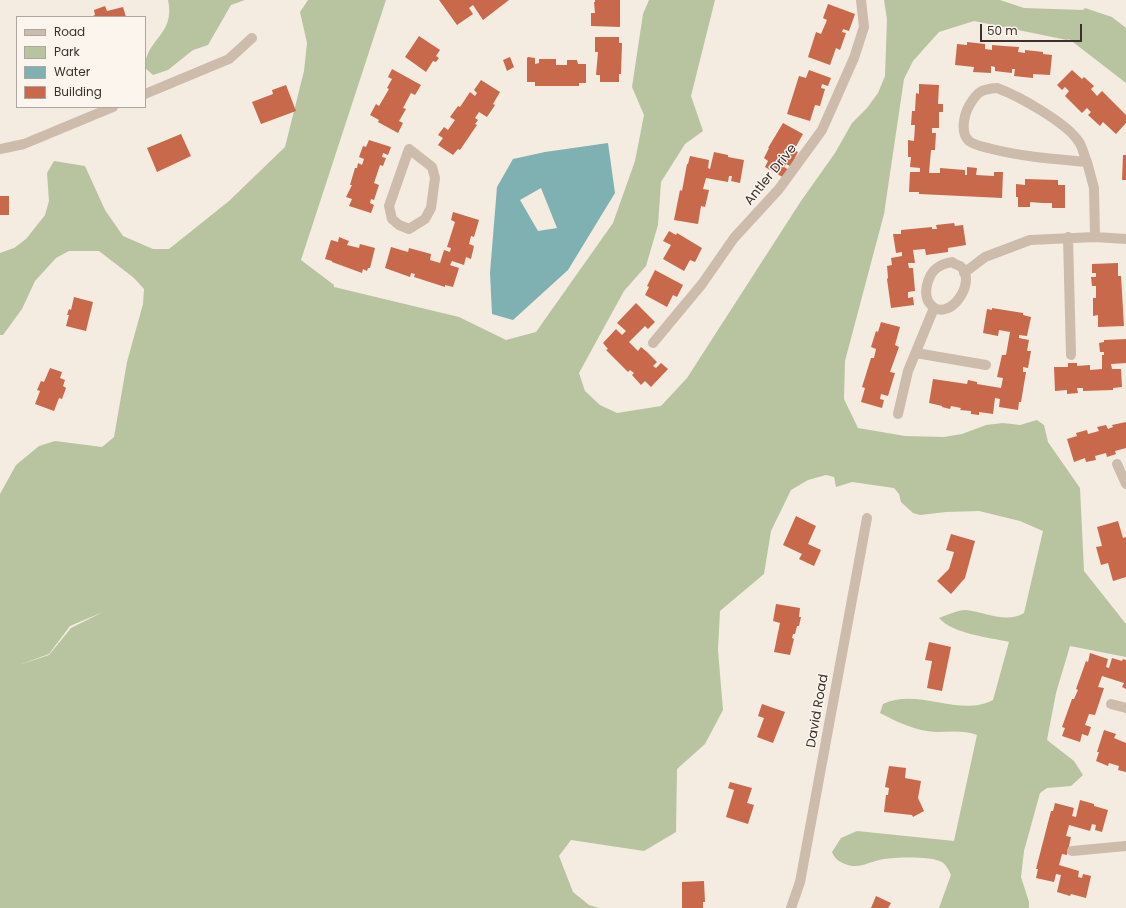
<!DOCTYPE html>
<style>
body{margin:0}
#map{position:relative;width:1126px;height:908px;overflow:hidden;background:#f4ebe1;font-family:Poppins,sans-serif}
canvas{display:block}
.legend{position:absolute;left:16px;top:16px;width:130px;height:92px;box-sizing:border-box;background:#fbf5ee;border:1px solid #aea6a0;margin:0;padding:5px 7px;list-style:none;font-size:12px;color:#3b302b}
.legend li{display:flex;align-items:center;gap:8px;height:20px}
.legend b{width:20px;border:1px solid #aea6a0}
.scale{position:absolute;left:980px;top:24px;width:102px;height:18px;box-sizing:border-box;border:2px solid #3b302b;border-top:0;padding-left:5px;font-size:12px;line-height:14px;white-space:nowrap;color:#3b302b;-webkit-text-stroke:3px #fbf5ee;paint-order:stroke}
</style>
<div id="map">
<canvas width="1126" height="908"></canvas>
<ul class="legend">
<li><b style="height:5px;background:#cdbbac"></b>Road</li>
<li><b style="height:11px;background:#b8c4a0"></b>Park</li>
<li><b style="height:11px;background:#7fb0b2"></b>Water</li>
<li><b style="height:11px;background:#c8694b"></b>Building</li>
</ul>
<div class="scale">50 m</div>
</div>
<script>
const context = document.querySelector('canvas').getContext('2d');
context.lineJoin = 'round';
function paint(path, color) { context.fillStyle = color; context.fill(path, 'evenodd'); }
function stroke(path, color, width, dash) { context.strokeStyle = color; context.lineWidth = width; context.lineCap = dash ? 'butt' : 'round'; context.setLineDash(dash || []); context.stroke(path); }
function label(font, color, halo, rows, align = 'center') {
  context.font = font + ' Poppins,sans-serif'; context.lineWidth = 3; context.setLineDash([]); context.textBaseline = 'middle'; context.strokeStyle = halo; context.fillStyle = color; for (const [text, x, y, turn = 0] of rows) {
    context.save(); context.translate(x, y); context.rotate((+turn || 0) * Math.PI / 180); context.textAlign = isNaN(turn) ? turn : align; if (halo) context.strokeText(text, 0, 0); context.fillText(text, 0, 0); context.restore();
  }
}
paint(new Path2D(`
 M168,0H245L231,5L208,45L193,50L168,70L153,75L145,68C145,39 176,35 168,0Z
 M308,0H386L301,260L334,285V287L459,317L506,340L536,332L613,223L635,161L644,115L632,87L643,14L649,0H715L691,96L703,131L685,144L661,182L658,225L646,266L624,291L579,373L585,391L600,405L617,413L661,406L687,378L801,201L835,153L852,123L867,108L878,93L885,76L887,19L884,0H1000L1024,8L1083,10L1085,8L1112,17L1126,28V83L1069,39L1067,40L974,21L939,32L913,61L904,79L884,214L845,361L844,399L858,428L905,436L944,437L962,434L986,425L1003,423L1020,425L1037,420L1044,425L1048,442L1080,488L1084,571L1126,624V657L1070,646L1056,693L1047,740L1074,761L1083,775L1071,786L1047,788L1040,793L1024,851L1021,877L1029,902V908H939L951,875C949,870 946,865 942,862C932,856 896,857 884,859C870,861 859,870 845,864C838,861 835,859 832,852L841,838L857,831L954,841L977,735C964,730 950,732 936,732C916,731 897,722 880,713L883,704C918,687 959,718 993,700L1009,642C988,637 953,634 939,618C947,615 958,610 966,610C985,612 1006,624 1024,613L1043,531L1020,521L979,511L946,512L920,515L913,513L901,502L899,494L894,488L852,482L836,487L834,477L826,475L808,480L791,490L771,531L764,574L720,611L718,650L723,710L705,744L677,769L676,832L644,851L571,840L559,856L573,892L589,905L599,908H0V494L16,465L39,446L55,441L102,447L114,437L127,362L143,304L144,289L134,278L99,251H69L56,258L35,281L22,309L3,335H0V253L14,248L26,239L45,215L49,201L47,173L54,161L85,166L105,210L123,236L153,249H169L229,201L285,147L304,71L307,43L300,12ZM103,612L71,628L49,655L19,665L49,654L70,626Z`), '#b8c4a0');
paint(new Path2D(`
 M608,143L615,193L568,270L513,320L492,314L490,273L497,187L513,159L545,152ZM541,188L557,228L538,231L520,200Z`), '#7fb0b2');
paint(new Path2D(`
 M439,0H509L483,20L473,5L469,8L473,14L457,25Z
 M595,0H620V27L591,26V13H595L594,2H595Z
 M828,4L855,14L849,31L843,29L842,32L846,33L840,50L836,48L830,65L808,57L816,32L821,34L827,20L823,18Z
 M105,6L107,11L123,7L126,17H91L95,15L94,10Z
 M419,36L440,50L436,56L439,58L436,62L433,61L426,72L405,57Z
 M595,37H619V43H622L621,74H619V82H600V75H596L598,52H595Z
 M967,42L985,44V49L992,50V45L1004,46L1019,47L1018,52L1025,53V50L1043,52V54L1052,55L1050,75L1033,74V78L1014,76L1015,69H1012V73L1003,72L995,71V67L991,66V73L973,72L974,67L955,65L957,44L967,45Z
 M510,57L514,67L507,71L503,60Z
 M528,57L535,58V64L539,63V59H556V65H567V60H577L578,64H586V83H579V86H535V82H527V58Z
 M392,69L421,85L415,95L411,93L403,108L406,109L399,121L403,123L398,133L378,122L379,120L370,115L376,104L379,106L389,89L387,88L392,79L388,77Z
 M809,70L831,78L828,86L822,84L821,88L825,89L820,106L815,105L810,121L787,114L799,76L806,78Z
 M1072,70L1082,79L1084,77L1094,86L1091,89L1097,96L1102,91L1126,115V123L1116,134L1103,122L1100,126L1088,115L1091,112L1087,108L1082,113L1065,96L1069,91L1065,87L1062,90L1057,85Z
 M481,80L500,92L493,104L495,105L487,117L479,112L475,118L478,120L475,124L477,125L460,150L458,149L453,155L438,145L443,138L438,135L444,127L448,130L455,120L450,117L458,106L460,107L470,92L475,96L477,93L474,90Z
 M919,84L939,85L938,104H943V112H939V128H932V133H936L935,150H931L929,173H940V168L965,170V175H967V167L977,168L976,175L994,176V172H1003L1002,198L919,194V192H909L910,172H920V168L910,167L911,157H908V140L914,141L915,125H911L912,111H915L916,93L919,94Z
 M286,85L296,111L261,124L252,102L273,94L272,90Z
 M783,123L803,134L794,150L798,152L794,160L790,166L786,164L784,167L791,171L786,179L765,167L768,161L764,158L769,148H768Z
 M181,134L191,156L157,172L147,148Z
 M369,140L391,147L388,155L383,153L382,157L386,158L383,166L380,165L374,183L379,185L374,200L371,199L370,203L374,205L371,213L349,206L352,199L346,197L352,185H350L355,168H357L358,163L362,165L364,159L359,157L363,146L366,147Z
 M714,152L728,155V157L744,160L740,183L731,181L732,176H729L728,182L706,178L703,189L709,190L705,207L701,206L698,224L674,220L680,190L682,191L687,164H688L690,156L709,160L708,168L710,169Z
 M1123,155H1126V180H1122Z
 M1025,179L1058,180V185H1065V208H1052V203H1042L1030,202V207H1018V197H1016V184L1025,185Z
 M0,196H9V215H0Z
 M453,212L479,220L474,237L471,236L469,244L474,246L471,259L466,257L464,265L452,261L450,265L459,268L453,287L445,285V287L414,277L415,274L411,273L410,277L385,268L391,247L408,252L409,248L431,254L430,260L440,263L444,250L450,252L451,248L447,247L455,222L451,220Z
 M954,223L955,226L963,225L966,245L948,248V252L926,255L925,249L913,250L915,263H908L909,268H913L915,291L908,292V298L913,297L914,305L891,308L887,279L888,278L887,266L892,265L891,258L902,256V252L896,253L893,234H901V230L932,227V229H937L936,225Z
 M669,231L676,235L677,233L702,248L695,262L690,260L684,271L663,259L671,245L663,241Z
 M339,237L349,241L347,245L359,248L360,244L375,248L370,268H368L367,271L363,269L362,273L332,262V261L325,259L331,240L338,242Z
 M1118,263V276H1121L1124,326L1098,327V315L1093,316V298H1096V286H1092L1091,277H1096V273H1092V264Z
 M655,270L683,285L677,297L673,295L667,307L645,295L649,287L647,286Z
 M74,297L93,302L86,331L66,326L69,315H67L69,309L71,310Z
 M636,303L655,322L648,329L645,326L629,342L638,351L641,347L647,352L657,362L653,366L656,368L661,363L668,369L651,387L645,381L641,385L632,375L634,373L630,370L628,372L606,350L608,349L603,343L616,329L622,335L626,331L617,323Z
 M992,308L1023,313V315L1031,317L1027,336L1019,335V338L1029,340L1027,351H1031L1028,368L1023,367V372H1026L1021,402H1019L1018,410L999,407L1000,399L995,398L993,414L979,412V415L971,414V411L960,410L961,408L951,406L950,409L942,407V406L929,403L933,379L967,384L968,380L977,382V384L1001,388L1003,378L997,377L1002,355H1006L1010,332L999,330L998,336L983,333L987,309L992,310Z
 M881,322L900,327L895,345L899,347L890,372L895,373L888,396L881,394L880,399L884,400L882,408L861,402L865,388L862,387L871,358H874L876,349L871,347L876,331L878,332Z
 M1126,339V363L1111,364L1112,369H1121L1122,387L1113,388V390L1083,391V388H1077L1078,393L1067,394V390L1055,391L1054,367H1068V363H1077V366L1090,365V370L1102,369V355H1104V352H1100L1099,343L1104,342V340Z
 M50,368L62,372L60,378L65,380L63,386L66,388L62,399L59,398L54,411L35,404L40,391L37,390L41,381L44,382Z
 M1126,422V448L1115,451L1116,454L1107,457L1106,453L1095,456L1096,460L1086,462L1085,458L1074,462L1067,439L1077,436L1076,433L1087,430L1088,434L1099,431L1097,427L1106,425L1108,429L1113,427L1112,425Z
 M796,516L816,526L808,544L821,550L814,566L799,559L802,554L783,545Z
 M1118,521L1123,538L1126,537V577L1113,581L1108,563L1101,565L1096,547L1102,546L1097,527Z
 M951,534L975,541L965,578L951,594L937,581L949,569L954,552L946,550Z
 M776,604L800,608L799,617H801L799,626H797L795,634H793L792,638L794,639L790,655L774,652L780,623L773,621Z
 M929,642L951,647L942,691L927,688L932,661L925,660Z
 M1090,653L1108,659L1106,667L1109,668L1112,658L1122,661L1123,659L1126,660V689L1122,687L1124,683L1102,676L1098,687L1104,688L1095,715L1089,714L1085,725L1091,727L1088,736L1082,734L1080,742L1062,736L1065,728L1062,727L1072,699H1074L1078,690L1076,689L1086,661L1088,662Z
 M762,704L785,712L773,743L757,737L764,718L758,716Z
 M1104,730L1116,734L1114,738L1126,743V772L1118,770L1119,766L1109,763L1108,766L1096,761L1099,752H1097Z
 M889,766L906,768L905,778L921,781L918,798L924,811L913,817L912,815L884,812L886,795H888L889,788L885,787Z
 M730,782L752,788L747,803L754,805L748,824L726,817L734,790L728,788Z
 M1080,800L1094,804V806L1108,810L1102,832L1095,830L1096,825L1092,824L1090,831L1069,825L1066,836L1071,837L1067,855L1062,854L1059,865L1079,871L1078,877L1082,878L1083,874L1091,876L1086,898L1071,894L1070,896L1057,892L1061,875L1056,874L1054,882L1036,878L1038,869H1036L1051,811H1053L1055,803L1074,808L1072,816L1076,817Z
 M704,881L705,902H703V908H682V882Z
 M876,896L891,903L888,908H871Z`), '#c8694b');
stroke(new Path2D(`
 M997,88C1019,96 1067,123 1079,142C1083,148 1084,156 1087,162C1055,159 1023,157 992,149C984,147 976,146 969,141C960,133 964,115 969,106C977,92 981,89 997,88Z
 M145,94L229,59L252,38
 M0,149L24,144L113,107
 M409,149L432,167L435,178L431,208L425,219L409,229L399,225L392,219L389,206Z
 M1087,162L1094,188L1095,237
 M1068,237L1071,355
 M952,262C954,264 958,265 960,266C980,282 945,329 928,301C923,290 929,271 940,266C943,264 948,263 952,262Z
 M964,273L985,257L1030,240L1095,237L1126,239
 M653,343L702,284L734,238L779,189L822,130L854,58L864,27L861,0
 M916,353L986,365
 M898,414L908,371L934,308
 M1117,464L1126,484
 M1111,704L1126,708
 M1072,851L1126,846
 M791,908L800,882L867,518`), '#cdbbac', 10);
label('13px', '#3b302b', '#fbf5ee', [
 ["Antler Drive",771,175,-51],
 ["David Road",818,711,-80]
]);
</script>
